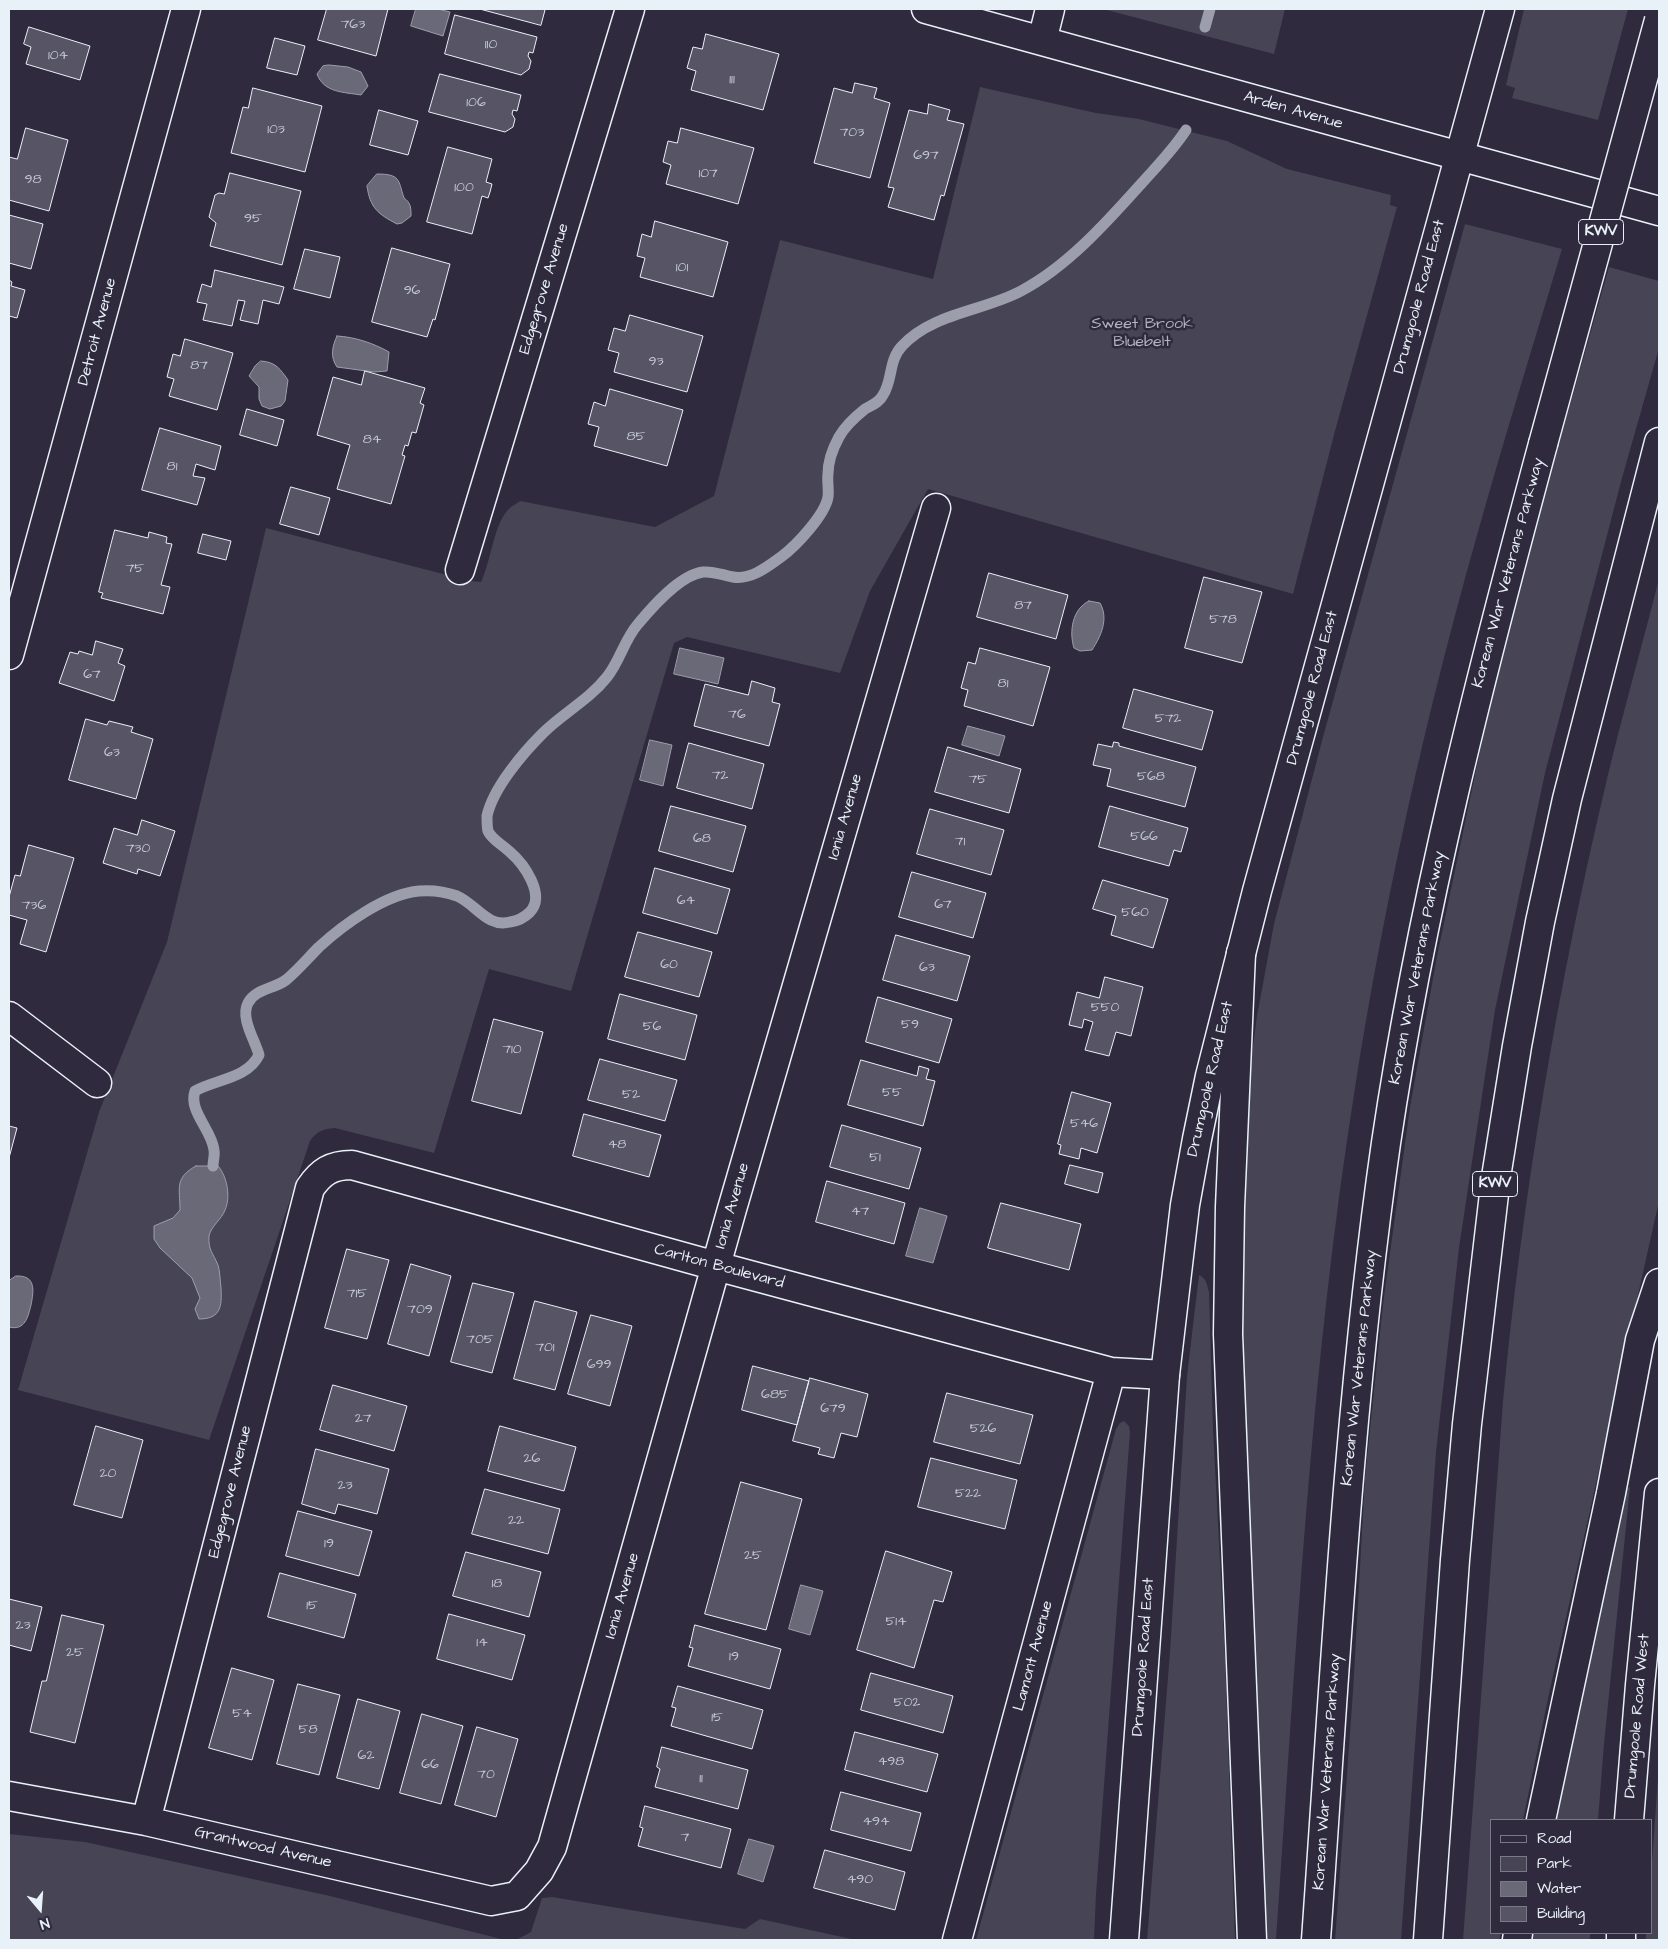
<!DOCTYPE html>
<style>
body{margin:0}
#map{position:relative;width:1668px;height:1949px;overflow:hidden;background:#2f2a3d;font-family:"Architects Daughter",sans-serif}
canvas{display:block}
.frame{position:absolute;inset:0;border:10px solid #e8f1f8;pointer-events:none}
.legend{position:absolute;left:1490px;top:1819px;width:162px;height:115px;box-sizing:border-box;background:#2f2a3d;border:1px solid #797a88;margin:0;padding:6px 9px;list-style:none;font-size:15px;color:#e8f1f8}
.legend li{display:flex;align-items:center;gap:10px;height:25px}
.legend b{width:25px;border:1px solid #797a88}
.north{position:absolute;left:15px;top:1884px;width:50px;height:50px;-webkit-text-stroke:4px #2f2a3d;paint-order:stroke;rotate:162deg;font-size:14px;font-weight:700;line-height:20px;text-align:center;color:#e8f1f8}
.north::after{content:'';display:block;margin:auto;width:18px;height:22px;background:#e8f1f8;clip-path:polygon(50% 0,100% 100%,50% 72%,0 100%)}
</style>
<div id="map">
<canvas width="1668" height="1949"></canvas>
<div class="frame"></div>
<ul class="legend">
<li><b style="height:6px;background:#2f2a3d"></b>Road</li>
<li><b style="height:14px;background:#464455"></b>Park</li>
<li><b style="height:14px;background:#696978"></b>Water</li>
<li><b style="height:14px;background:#575565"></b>Building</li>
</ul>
<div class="north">N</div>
</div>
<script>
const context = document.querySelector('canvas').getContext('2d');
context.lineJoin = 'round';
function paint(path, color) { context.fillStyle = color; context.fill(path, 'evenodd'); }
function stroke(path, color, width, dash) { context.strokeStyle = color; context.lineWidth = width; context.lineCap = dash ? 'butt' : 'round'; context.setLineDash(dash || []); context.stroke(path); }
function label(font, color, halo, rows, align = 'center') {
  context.font = font + ' "Architects Daughter",sans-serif'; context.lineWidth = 5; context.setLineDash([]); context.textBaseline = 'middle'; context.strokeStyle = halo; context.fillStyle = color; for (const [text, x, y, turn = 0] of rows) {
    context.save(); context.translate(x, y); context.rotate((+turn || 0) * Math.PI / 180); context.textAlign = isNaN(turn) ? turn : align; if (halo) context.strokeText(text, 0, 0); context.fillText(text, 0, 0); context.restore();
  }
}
paint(new Path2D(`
 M1103,9H1285L1274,54Z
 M1524,9H1628L1598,120L1512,98L1515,88L1506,85Z
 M980,87L1096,113L1139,119L1227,141L1287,169L1391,195L1390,205L1397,207L1335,431L1293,594L928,489L870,591L840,673L687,637L674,643L571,991L489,969L434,1153L335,1128C323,1129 317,1131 310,1141L209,1440L18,1390L99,1112L167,942L266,528L470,581L481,582C491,561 493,528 507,511C510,507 516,504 520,501L655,527L714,496L780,240L933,279Z
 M1465,224L1562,249C1533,346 1503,442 1476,539C1425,719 1384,903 1355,1088C1310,1370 1296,1656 1276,1940H1262L1237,1365L1246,1098L1257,1016L1274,924L1323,737Z
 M1609,267L1659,281V348L1622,478L1545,773L1495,1010L1459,1248L1436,1452L1401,1940H1335L1353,1691L1365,1478L1383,1304L1410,1107L1437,956L1485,727L1522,575Z
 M1659,579V1201L1549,1694L1523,1820H1492V1933H1501L1499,1940H1463L1503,1401C1523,1192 1558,984 1607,779C1623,712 1642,646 1659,579Z
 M1199,1275C1207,1279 1207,1285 1209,1292L1213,1428L1225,1657L1235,1940H1147L1170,1652L1187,1376Z
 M1124,1421L1129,1426L1130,1432L1096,1894L1094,1940H976L1116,1429L1120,1423Z
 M1630,1487L1604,1744L1598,1820H1552L1620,1492Z
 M1659,1763V1940H1646V1933H1652V1862Z
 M9,1834L85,1842L330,1896L505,1940H9Z
 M552,1897L745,1929L760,1919L856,1940H516L531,1932L542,1898Z
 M1530,1933H1590V1940H1528Z`), '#464455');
const water = new Path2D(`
 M416,9H438L450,12L443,36L411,26Z
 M329,65L348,67L361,72L368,86L361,95C344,92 324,93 317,74L323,66Z
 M377,174C401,174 398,180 404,198C411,203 411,208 411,216L402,223L397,224C378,214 370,208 367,186Z
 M337,336C355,337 373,343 389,352L387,371L374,372L337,367C330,357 332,347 337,336Z
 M261,361C276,362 280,369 288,380L285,401L281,406L270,409L262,406L259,399V387L249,376L255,366Z
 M1089,601L1100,603C1109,619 1101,636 1092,650L1080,651L1074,648C1069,632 1072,609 1089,601Z
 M680,648L724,658L718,684L674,674Z
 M968,726L1005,736L999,756L962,745Z
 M650,740L672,745L663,786L640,780Z
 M196,1166H218C227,1176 231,1197 225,1210C222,1219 211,1226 209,1236C208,1250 213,1253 218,1265C220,1271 220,1281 221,1288C222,1306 221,1319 199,1319L195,1309L200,1298L192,1278L160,1248L154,1239V1226L173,1218L180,1210C180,1188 174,1178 196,1166Z
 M920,1208L947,1216L933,1263L906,1256Z
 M16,1276C36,1275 34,1290 31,1305C28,1317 25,1331 9,1327V1281Z
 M801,1585L823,1591L810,1635L789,1629Z
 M749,1839L774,1846L763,1882L738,1874Z`);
paint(water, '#696978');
stroke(water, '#9c9fab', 1);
stroke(new Path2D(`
 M1205,27L1210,9
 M213,1166C213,1161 215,1155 214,1150C212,1130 188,1111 195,1091C216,1079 247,1079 259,1055C255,1040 240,1018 248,1003C255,989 274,989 286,980C298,970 308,958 319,947C343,925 385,894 419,891C431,890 446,892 457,896C476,904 487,928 510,922C517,921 525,917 530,912C546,895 524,864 510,852C503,845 492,840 488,831C487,827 487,819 487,816C493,788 523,753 543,733C563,713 589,700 607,677C620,661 624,640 638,624C653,606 680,575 703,572C714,571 722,575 733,577C751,580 767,567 781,557C796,546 825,515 828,497C829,489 827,481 828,474C828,462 833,448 839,437C845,426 855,417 865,409C872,405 879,403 883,395C893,380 888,361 902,346C932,313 984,311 1021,291C1067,267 1107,222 1141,184C1157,166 1173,150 1186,130`), '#9c9fab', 11);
const building = new Path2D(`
 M327,9H388L376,56L318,40Z
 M480,9H543L545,10L541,25Z
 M455,15L537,37L533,53L529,52L528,56L531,61L529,69L521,75L445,54Z
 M29,27L90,46L80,80L26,64L31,47L24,44Z
 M706,34L779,54L763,110L691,90L696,71L687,68L693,47L702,49Z
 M275,38L305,46L297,75L267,68Z
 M440,74L521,95L517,111L513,110L512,114L515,119L513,127L505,132L429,112Z
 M855,83L877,88L874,98L890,103L870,178L814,163L834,88L852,93Z
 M253,88L322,106L305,172L231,153L243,107L248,108Z
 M929,104L950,110L947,120L964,124L944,196L941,195L934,220L888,207L894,188L888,187L909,110L927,114Z
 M379,110L418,121L408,155L370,145Z
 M26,128L68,140L49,211L9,200V157L17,159Z
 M681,128L754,148L738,204L666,184L671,165L663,162L668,141L677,143Z
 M448,147L492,159L486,182L492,184L490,192L488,198L482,196L472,234L427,222Z
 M230,173L301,191L282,265L210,246L216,223L209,217L215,195L219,193L224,194Z
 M9,215L43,224L31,269L9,263Z
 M655,221L728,242L713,297L640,277L645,258L637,256L642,234L651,237Z
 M392,248L450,264L435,320L433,319L427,337L372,322Z
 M305,249L340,257L330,298L294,289Z
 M215,270L284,287L279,304L263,300L258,324L240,320L245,301L238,300L232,326L203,320L207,304L197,302L202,284L211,287Z
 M9,280L12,282L11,286L25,290L17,318L9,316Z
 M630,315L703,336L687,392L614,372L619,353L608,350L614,328L625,331Z
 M185,339L233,353L217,410L169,396L174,379L167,377L173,354L180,356Z
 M365,371L425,388L420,403L424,405L416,433L412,432L408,446L405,445L402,455L405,456L391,504L337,489L350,445L317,435L333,377L361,385Z
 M610,389L683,410L667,466L594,446L599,427L588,424L594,402L605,406Z
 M247,409L284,420L277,446L240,435Z
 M160,428L221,446L215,470L196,464L193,476L205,478L197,505L142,490Z
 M291,487L330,498L319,535L280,524Z
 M115,530L148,538L149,532L167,537L166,543L172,544L161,585L170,587L163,614L101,598L103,593L99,592Z
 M203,534L231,541L226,560L198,553Z
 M989,573L1068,595L1056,639L977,617Z
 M1204,577L1262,592L1242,663L1185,648Z
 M96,641L123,649L118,663L125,666L114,701L59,683L70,652L78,654L79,651L92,655Z
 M980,648L1050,667L1033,726L964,706L968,690L961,688L968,662L975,664Z
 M752,681L775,688L772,702L780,704L769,746L694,726L705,684L748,695Z
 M1134,689L1213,711L1202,750L1123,728Z
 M86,719L107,725L109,721L133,727L131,732L153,739L136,799L69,780Z
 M1114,742L1119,743V746L1196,767L1185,807L1107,786L1111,769L1093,765L1098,744L1112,747Z
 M689,743L764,764L752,809L677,788Z
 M948,747L1021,769L1009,813L935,792Z
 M671,806L746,826L733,872L659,851Z
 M1110,806L1188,828L1181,852L1174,850L1169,866L1099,847Z
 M930,809L1004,830L991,875L917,854Z
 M142,820L175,831L160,876L138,869L137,874L103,863L114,828L137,835Z
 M29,845L74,858L46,952L20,944L27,920L9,915V897L15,875L20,876Z
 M655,868L730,889L717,934L643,913Z
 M912,872L986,893L973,938L899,917Z
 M1103,880L1168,899L1153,948L1111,935L1116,916L1093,909Z
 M638,932L712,952L699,997L625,977Z
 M896,935L970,956L957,1001L883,980Z
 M1105,977L1143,987L1131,1036L1116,1032L1109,1056L1085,1050L1093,1022L1084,1019L1082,1028L1069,1025L1077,992L1099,998Z
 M620,994L697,1015L685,1060L608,1039Z
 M878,997L952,1019L939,1063L866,1042Z
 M494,1019L543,1032L521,1114L472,1101Z
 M600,1059L677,1080L665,1121L588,1100Z
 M861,1060L917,1076L919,1066L929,1069L926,1079L935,1081L923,1126L848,1105Z
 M1072,1092L1111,1103L1097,1153L1081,1148L1079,1159L1059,1154L1061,1145L1058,1144Z
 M584,1114L661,1135L649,1177L573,1156Z
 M842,1125L921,1148L909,1189L830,1167Z
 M9,1126L17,1128L9,1158Z
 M1070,1165L1103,1173L1098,1193L1065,1184Z
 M827,1181L905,1203L894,1244L816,1222Z
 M1001,1203L1081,1224L1069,1270L988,1248Z
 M347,1249L389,1260L367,1339L325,1328Z
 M411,1264L451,1276L429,1356L388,1344Z
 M473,1283L514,1293L492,1373L451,1362Z
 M535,1301L577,1312L555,1390L514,1379Z
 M591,1315L632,1326L610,1406L568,1394Z
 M753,1366L809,1381L797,1425L742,1410Z
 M810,1378L868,1394L857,1437L841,1433L834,1458L818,1454L820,1448L793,1441Z
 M333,1385L407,1406L394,1451L320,1430Z
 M947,1393L1033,1415L1020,1464L934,1442Z
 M96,1426L143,1440L122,1518L74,1505Z
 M500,1426L576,1447L564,1491L488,1471Z
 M316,1449L389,1469L377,1514L338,1504L335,1514L302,1504Z
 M931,1458L1017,1480L1005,1529L918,1507Z
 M741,1482L802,1499L766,1630L705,1614Z
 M485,1489L560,1509L548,1554L472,1534Z
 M298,1511L372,1531L359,1576L286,1556Z
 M886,1551L952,1572L943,1602L934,1600L914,1668L857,1650Z
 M466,1552L541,1572L529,1617L453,1596Z
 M280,1573L356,1594L344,1638L268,1617Z
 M9,1599L42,1607L31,1651L9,1645Z
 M449,1614L525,1635L512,1680L437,1659Z
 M62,1615L104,1625L75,1743L30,1732L42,1681H46Z
 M695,1625L781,1649L770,1689L688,1666L693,1648L689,1647L690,1645Z
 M232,1668L274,1680L252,1760L209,1748Z
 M871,1673L953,1696L943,1733L861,1710Z
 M298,1684L340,1695L319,1775L277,1764Z
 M678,1686L763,1710L752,1749L671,1726L676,1708L672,1707Z
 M358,1699L400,1711L379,1789L337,1778Z
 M422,1714L463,1726L441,1804L400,1793Z
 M477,1727L518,1739L496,1817L455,1805Z
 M855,1732L938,1754L927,1792L845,1770Z
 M662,1747L748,1770L738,1809L655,1787L660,1769L657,1767Z
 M841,1792L921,1813L911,1851L831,1830Z
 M645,1806L731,1829L721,1868L638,1846L643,1828L640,1827Z
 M825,1850L905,1872L895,1910L814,1888Z`);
paint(building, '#575565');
stroke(building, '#e8f1f8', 1);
const minor = new Path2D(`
 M926,9L1659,211
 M1042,41L1050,9
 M460,570L630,9
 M9,655L186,9
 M9,1016L97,1083
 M9,1796L146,1821L491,1901L517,1896L539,1871L552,1847L732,1209L936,508
 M146,1821L310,1188C321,1172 331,1165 352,1165L716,1266L1111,1372L1165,1375
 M957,1940L1111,1372`);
const major = new Path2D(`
 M1629,1820L1640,1685L1659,1493
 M1124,1940L1165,1375L1185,1205L1197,1139L1210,1076L1257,891L1500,9
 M1621,1940V1933`);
const highway = new Path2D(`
 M1241,953L1230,1207L1228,1334L1252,1940
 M1541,1820L1611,1493L1640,1340L1659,1283
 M1316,1940C1335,1674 1348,1407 1386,1143C1421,906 1481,674 1543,444
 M1428,1940L1455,1560L1467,1424L1496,1177L1517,1046L1540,922L1567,799L1659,442
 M1517,1940L1518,1933`);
stroke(minor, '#e8f1f8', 31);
stroke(major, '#e8f1f8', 31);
stroke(highway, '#e8f1f8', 31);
stroke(minor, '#2f2a3d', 28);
stroke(major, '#2f2a3d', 28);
stroke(highway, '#2f2a3d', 28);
const highwayBridge = new Path2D(`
 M1543,444L1659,20`);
stroke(highwayBridge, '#e8f1f8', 31, []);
stroke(highwayBridge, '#2f2a3d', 28);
label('14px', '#c4cad3', null, [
 ["763",353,25],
 ["110",491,45],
 ["104",58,56],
 ["111",732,80],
 ["106",476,103],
 ["103",276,130],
 ["703",852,133],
 ["697",926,156],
 ["107",708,174],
 ["98",33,180],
 ["100",464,188],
 ["95",253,219],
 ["101",682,268],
 ["96",412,291],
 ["93",656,362],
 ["87",199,366],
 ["85",636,437],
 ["84",372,440],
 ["81",172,467],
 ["75",135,569],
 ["87",1023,606],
 ["578",1223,620],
 ["67",92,675],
 ["81",1003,684],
 ["76",737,715],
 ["572",1168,719],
 ["63",112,753],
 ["72",720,776],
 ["568",1151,777],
 ["75",978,780],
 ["566",1144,837],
 ["68",702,839],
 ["71",960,842],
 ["730",138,849],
 ["64",686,901],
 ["67",943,905],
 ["736",34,906],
 ["560",1135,913],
 ["60",669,965],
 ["63",927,968],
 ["550",1105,1008],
 ["59",910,1025],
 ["56",652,1027],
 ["710",512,1050],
 ["55",892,1093],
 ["52",631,1095],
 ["546",1084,1124],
 ["48",617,1145],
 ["51",875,1158],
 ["47",860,1212],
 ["715",357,1294],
 ["709",420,1310],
 ["705",480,1340],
 ["701",545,1348],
 ["699",599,1365],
 ["685",775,1395],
 ["679",833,1409],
 ["27",363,1419],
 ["526",983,1429],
 ["26",532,1459],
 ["20",108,1474],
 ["23",345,1486],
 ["522",968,1494],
 ["22",516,1521],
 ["19",329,1544],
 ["25",753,1556],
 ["18",497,1584],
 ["15",312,1606],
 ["514",896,1622],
 ["23",23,1626],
 ["14",482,1643],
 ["25",75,1653],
 ["19",734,1657],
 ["502",907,1703],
 ["54",242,1714],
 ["15",717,1718],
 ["58",308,1730],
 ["62",366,1756],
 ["498",891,1762],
 ["66",430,1765],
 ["70",486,1775],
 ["11",701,1779],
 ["494",876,1822],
 ["7",685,1838],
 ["490",860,1880]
]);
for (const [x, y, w] of [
 [1601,232,45],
 [1495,1184,45]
]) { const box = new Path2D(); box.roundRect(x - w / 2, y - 12.5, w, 25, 4); context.fillStyle = '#2f2a3d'; context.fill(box); stroke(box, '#e8f1f8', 1); }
label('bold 15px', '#e8f1f8', null, [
 ["KWV",1601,232],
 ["KWV",1495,1184]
]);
label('16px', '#e8f1f8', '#2f2a3d', [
 ["Arden Avenue",1293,111,16],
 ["Edgegrove Avenue",545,289,-73],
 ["Drumgoole Road East",1420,297,-75],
 ["Detroit Avenue",98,332,-75],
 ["Korean War Veterans Parkway",1509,573,-75],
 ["Drumgoole Road East",1313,688,-75],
 ["Ionia Avenue",846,817,-74],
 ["Korean War Veterans Parkway",1418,968,-79],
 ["Drumgoole Road East",1211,1079,-77],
 ["Ionia Avenue",733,1206,-74],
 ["Carlton Boulevard",719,1267,15],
 ["Korean War Veterans Parkway",1360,1368,-84],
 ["Edgegrove Avenue",231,1492,-76],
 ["Ionia Avenue",623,1596,-74],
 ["Lamont Avenue",1034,1656,-75],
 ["Drumgoole Road East",1144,1657,-86],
 ["Drumgoole Road West",1638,1716,-85],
 ["Korean War Veterans Parkway",1328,1772,-86],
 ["Grantwood Avenue",263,1848,13]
]);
label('16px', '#afb4bf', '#2f2a3d', [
 ["Sweet Brook",1142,325],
 ["Bluebelt",1142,343]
]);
</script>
